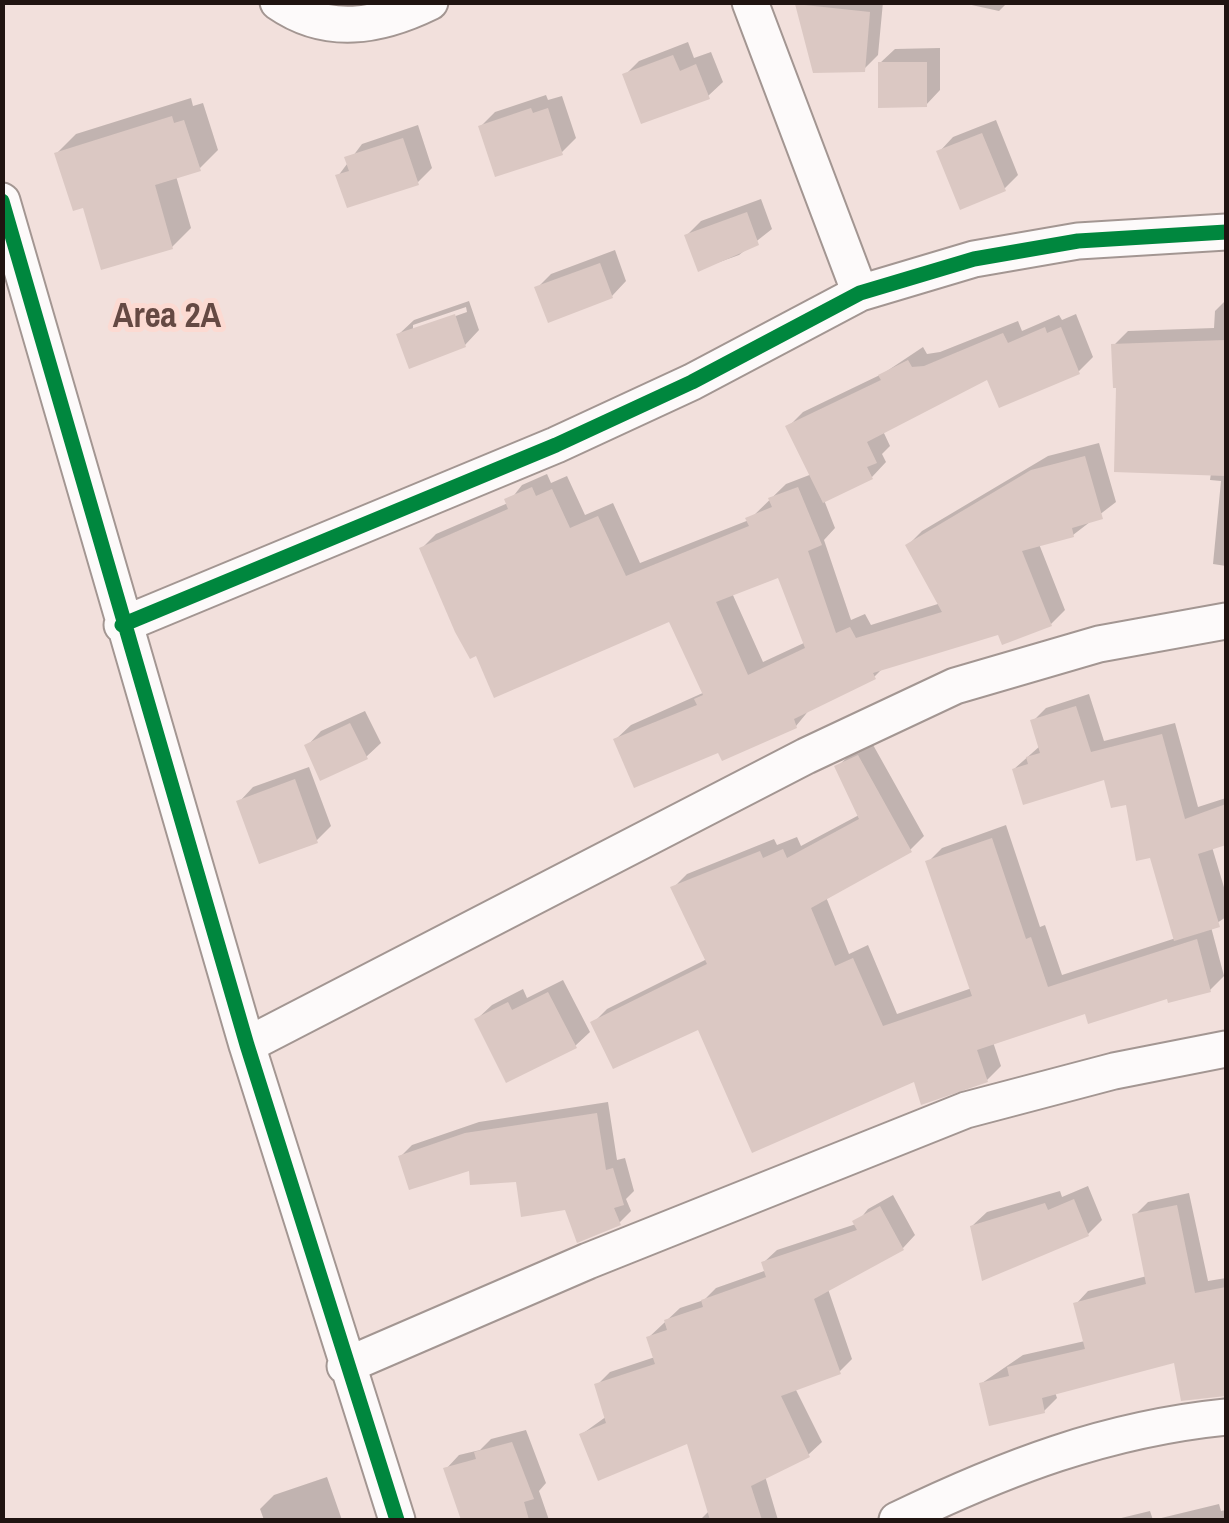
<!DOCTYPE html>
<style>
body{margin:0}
#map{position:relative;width:1229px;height:1523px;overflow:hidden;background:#f2e0dc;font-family:"Archivo Narrow",sans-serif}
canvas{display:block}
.frame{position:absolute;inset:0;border:5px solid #201411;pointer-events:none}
</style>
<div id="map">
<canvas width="1229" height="1523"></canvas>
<div class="frame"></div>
</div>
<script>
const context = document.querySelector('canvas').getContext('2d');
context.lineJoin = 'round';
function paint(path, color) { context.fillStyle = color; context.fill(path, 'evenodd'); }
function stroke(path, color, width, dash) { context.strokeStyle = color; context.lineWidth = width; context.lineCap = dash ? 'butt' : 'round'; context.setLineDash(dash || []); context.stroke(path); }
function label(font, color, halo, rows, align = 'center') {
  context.font = font + ' "Archivo Narrow",sans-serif'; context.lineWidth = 10; context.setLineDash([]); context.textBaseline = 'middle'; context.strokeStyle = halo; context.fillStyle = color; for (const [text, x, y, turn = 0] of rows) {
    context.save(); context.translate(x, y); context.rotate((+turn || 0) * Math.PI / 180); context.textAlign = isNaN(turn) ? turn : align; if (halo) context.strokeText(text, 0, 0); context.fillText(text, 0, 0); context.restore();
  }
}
paint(new Path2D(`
 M800,2H883L878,55L864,69L798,5Z
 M958,2H1008L999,11Z
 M688,42L694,58L711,52L723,82L708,96L625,75L639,61Z
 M940,48V90L926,105L880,63L895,49Z
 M546,95L548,100L562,96L576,138L562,152L481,126L495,112Z
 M191,98L193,106L203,103L218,150L199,169L176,176L191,228L172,247L85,205L57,153L76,134Z
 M996,120L1018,175L1004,189L939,152L953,137Z
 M418,125L432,168L418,182L338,176L362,144Z
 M761,199L772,229L739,255L700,269L687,235L701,221Z
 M615,250L626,281L612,296L537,288L551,274Z
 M1226,300V566L1213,564L1221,481L1210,480L1211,473L1119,386L1114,345L1128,331L1214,328L1215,311Z
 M469,301L479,330L465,345L399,334L414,320ZM466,307L467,312L413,331V325Z
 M1076,314L1093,357L1079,371L988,377L883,431L890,446L882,454L886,462L872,477L824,500L835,528L824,540L851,620L865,614L871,625L941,603L908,545L922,531L1048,456L1099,443L1116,502L1073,535L1039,544L1065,610L1051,624L1000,632L884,667L874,677L810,709L796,726L720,750L616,739L631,725L705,692L670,618L422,548L436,534L508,503L522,485L547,474L551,483L567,476L585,515L613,503L640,563L749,520L786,484L812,474L788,427L803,412L884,373L923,347L927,354L940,352L1018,321L1022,331L1059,315L1062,320ZM779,574L806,642L763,662L732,593Z
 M1089,694L1104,741L1175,723L1198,807L1226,798V843L1212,847L1226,894V917L1211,927L1224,976L1210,990L1087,1011L993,1042L1001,1066L987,1080L915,1079L699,1026L593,1023L607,1009L707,959L673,888L687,874L774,839L777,845L797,837L801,846L859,815L837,767L852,753L872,743L924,836L910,850L826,897L849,954L868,945L897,1014L972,988L928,862L942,848L1006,825L1040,927L1045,925L1062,975L1176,938L1152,855L1128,802L1105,777L1014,769L1040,746L1033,721L1046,708Z
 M365,711L381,743L366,757L307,746L321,731Z
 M309,767L331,826L316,841L239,802L253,787Z
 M563,980L590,1032L575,1046L477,1019L492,1005L523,989L527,998Z
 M608,1102L617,1160L625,1158L634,1191L626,1199L631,1211L619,1223L566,1208L518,1180L400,1157L412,1145L479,1122Z
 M1088,1186L1102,1220L1088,1234L972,1226L987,1212L1060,1191L1062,1197Z
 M1189,1193L1208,1281L1226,1278V1382L1213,1395L1176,1360L1055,1392L1057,1398L1044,1411L982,1383L1023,1355L1085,1341L1076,1304L1088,1291L1147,1276L1135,1215L1148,1202Z
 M893,1195L915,1235L903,1248L828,1289L852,1359L839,1372L795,1388L822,1442L809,1454L765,1476L778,1520H700L709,1511L688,1440L582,1434L607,1416L597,1385L610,1372L655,1357L648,1338L680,1308L704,1300L716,1288L767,1270L764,1262L777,1250L856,1224L868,1209Z
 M526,1430L546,1483L539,1491L549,1520H462L446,1469L459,1455L480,1450L491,1439Z
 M327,1477L342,1520H264L260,1509L274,1495Z
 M1219,1504L1221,1511L1226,1510V1520H1113L1150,1511L1153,1520Z`), '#0003');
paint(new Path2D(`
 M795,4L870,12L865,72L813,73Z
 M673,55L680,71L696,64L710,99L641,124L622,74Z
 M878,62H927V107L878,108Z
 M531,108L533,113L548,108L563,155L495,177L478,126Z
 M172,116L174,123L184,120L201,171L155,185L173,249L101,270L83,208L73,211L54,153Z
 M982,133L1006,191L960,210L936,151Z
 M403,138L419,185L347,208L335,175L349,171L344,157Z
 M747,212L759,245L698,272L684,235Z
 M600,263L613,298L548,323L534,287Z
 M455,314L466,347L409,369L396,334Z
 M1045,327L1047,333L1061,327L1080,374L999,408L987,380L867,442L877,463L867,467L873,479L823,503L785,426L881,380L878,375L908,360L912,367L924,366L1003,333L1008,343Z
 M1226,340V476L1114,472L1116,388H1113L1111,344Z
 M1085,456L1103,519L1072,528L1074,537L1022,551L1052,626L1002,645L998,635L873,673L876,679L794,719L797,728L722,761L718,753L634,788L613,739L697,705L694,699L703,695L669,622L494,698L476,656L470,659L455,632L419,548L508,509L504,499L532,487L536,496L552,489L570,528L598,516L626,576L749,526L745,518L772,507L768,498L798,487L822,545L808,551L836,633L850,627L856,638L942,612L905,545L1031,470ZM778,578L805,648L748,675L716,602Z
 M1076,706L1091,752L1162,734L1185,819L1226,804V845L1198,854L1220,927L1174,941L1150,858L1136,861L1126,805L1111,808L1104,780L1023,805L1012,769L1028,764L1026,757L1040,753L1030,720Z
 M350,723L368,759L320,781L304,745Z
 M858,755L912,852L811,908L835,966L853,958L883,1026L972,996L925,861L992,838L1026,939L1031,937L1048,987L1197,939L1211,992L1168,1003L1167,999L1088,1024L1085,1014L977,1050L988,1082L921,1105L914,1082L752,1153L698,1030L613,1069L590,1022L707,964L670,887L760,851L763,858L783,849L787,858L859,819L834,766Z
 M295,779L318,843L259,864L236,801Z
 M548,992L577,1048L506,1083L474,1019L508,1002L512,1010Z
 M597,1113L606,1170L613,1168L624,1205L614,1208L621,1225L577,1243L565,1210L521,1217L516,1182L470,1185L469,1171L409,1190L398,1156L465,1133Z
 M1074,1199L1089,1236L982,1281L970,1226L1045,1203L1048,1210Z
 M1177,1205L1195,1293L1226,1287V1396L1181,1401L1174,1363L1042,1398L1045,1413L989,1426L979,1383L1009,1376L1007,1367L1085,1349L1073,1303L1146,1284L1132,1214Z
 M880,1206L904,1250L814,1299L841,1374L781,1396L810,1457L751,1486L762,1520H710L687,1444L598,1481L579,1434L606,1423L594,1384L655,1364L646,1337L667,1330L664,1320L703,1307L701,1300L766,1277L761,1262L857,1230L852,1221Z
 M512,1442L534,1499L524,1502L529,1520H461L443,1468L476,1459L474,1452Z`), '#dbc8c3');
const minor = new Path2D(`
 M278,2C327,36 379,27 430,2
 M750,2L860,293
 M2,201L247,1045L397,1520
 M122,625L556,445L692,382L860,293L974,259L1078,241L1226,232
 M247,1045L806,756L955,686L1099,644L1226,621
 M345,1366L588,1261L966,1110L1114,1071L1226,1049
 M897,1520C1005,1468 1106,1429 1226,1417`);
stroke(minor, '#a39692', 39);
stroke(minor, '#fdfafa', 35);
stroke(new Path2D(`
 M2,201L247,1045L397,1520
 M122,625L556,445L692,382L860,293L974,259L1078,241L1226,232`), '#00873e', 15);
label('bold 35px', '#654943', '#fcdad2', [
 ["Area 2A",167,318]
]);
</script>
